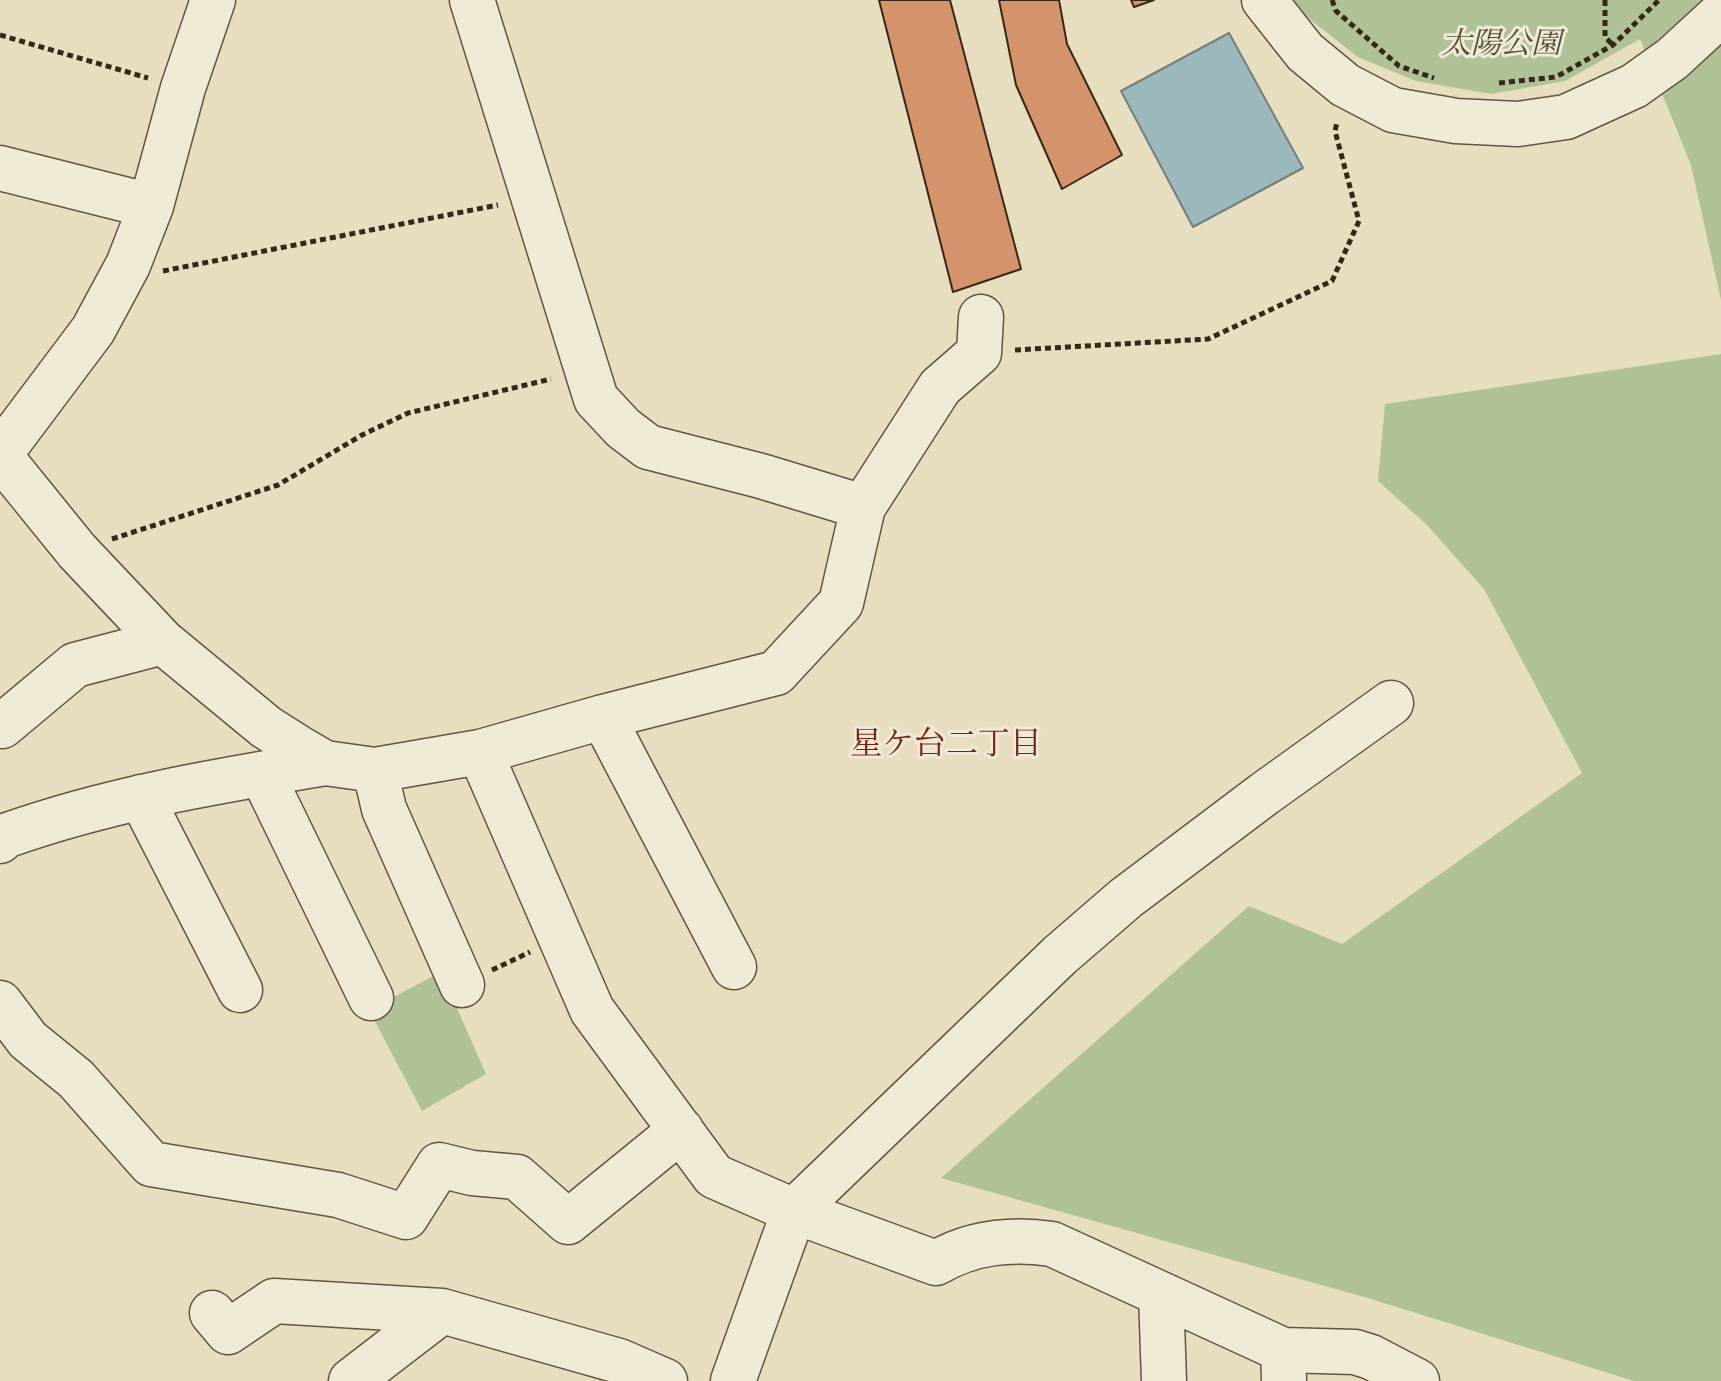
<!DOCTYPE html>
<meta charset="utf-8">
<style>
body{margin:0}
canvas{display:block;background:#e7dec0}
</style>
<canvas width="1721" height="1381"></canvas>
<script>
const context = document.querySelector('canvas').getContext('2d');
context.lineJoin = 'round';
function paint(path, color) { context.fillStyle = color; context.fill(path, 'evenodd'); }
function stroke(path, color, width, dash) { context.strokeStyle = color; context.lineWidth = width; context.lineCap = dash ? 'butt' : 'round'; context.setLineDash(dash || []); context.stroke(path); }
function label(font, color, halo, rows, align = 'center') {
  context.font = font + ' "Libre Bodoni","Noto Serif JP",serif'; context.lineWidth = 6; context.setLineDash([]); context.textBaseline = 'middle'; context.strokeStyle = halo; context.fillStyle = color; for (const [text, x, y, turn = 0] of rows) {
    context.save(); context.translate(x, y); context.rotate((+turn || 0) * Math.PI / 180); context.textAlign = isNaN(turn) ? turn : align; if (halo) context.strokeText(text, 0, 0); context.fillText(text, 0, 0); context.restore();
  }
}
paint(new Path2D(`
 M1285,0H1721V300L1691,165L1640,39L1565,81L1491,94L1416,81L1358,57Z
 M1721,354V1381H1634L1371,1299L941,1178L1249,906L1342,944L1582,773L1484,589L1426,524L1378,481L1385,404Z
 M441,972L486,1074L422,1111L369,1010Z`), '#afc297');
const water = new Path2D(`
 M1229,33L1303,168L1193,227L1121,91Z`);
paint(water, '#9bb9bc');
stroke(water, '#737f7a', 2);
const building = new Path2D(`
 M879,0H950L1021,269L953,292Z
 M999,0H1059L1067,44L1122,155L1062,189L1016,85Z
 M1131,0H1154L1134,7Z`);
paint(building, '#d4936b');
stroke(building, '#362716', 2);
const minor = new Path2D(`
 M1264,0L1305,52L1345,85L1393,110L1456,121L1518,124L1566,117L1634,86L1672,59L1721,14
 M0,168L151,206
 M0,454L93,330L128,265L151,206L183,88L213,0
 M0,456L77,551L163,642L266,727L299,748L325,763L375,770L480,752L603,717L776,673L841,603L863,507L761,476L648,447L623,428L596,399L472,0
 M863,507L940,387L979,353L981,317
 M603,717L734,967
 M0,726H2L75,665L163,642
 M480,752L592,1010L714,1176L794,1211L936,1263C972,1242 1010,1238 1052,1244L1283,1350L1284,1381
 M375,770L384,809L462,985
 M262,774L371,998
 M141,797L240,990
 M0,841L5,836C108,799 217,781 325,763
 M0,1003L28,1040L76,1079L151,1164L338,1195L406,1217L439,1165L472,1173L517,1177L568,1222L681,1130
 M1161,1294L1164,1381
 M212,1313L228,1332L274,1301L442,1311L619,1361L665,1381
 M1283,1350L1355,1352L1371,1357L1417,1381
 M351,1381L442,1311
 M733,1381L794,1211L1060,955L1126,898L1264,794L1391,703`);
stroke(minor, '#625540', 47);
stroke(new Path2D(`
 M1332,0L1336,11L1399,66L1434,78
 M1605,0V37L1613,45
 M0,35L148,78
 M1499,83L1556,77L1613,45L1659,0
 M163,271L498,205
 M1015,350L1208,339L1332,281L1359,221L1335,131L1337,122
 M112,539L278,485L362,435L408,413L551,379
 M492,970L530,952`), '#362716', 5, [6, 4]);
stroke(minor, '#efead6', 44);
label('italic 30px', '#544e36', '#efead6', [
 ["太陽公園",1501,46]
]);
label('32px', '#7a1f14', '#efead6', [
 ["星ケ台二丁目",946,746]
]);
</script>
